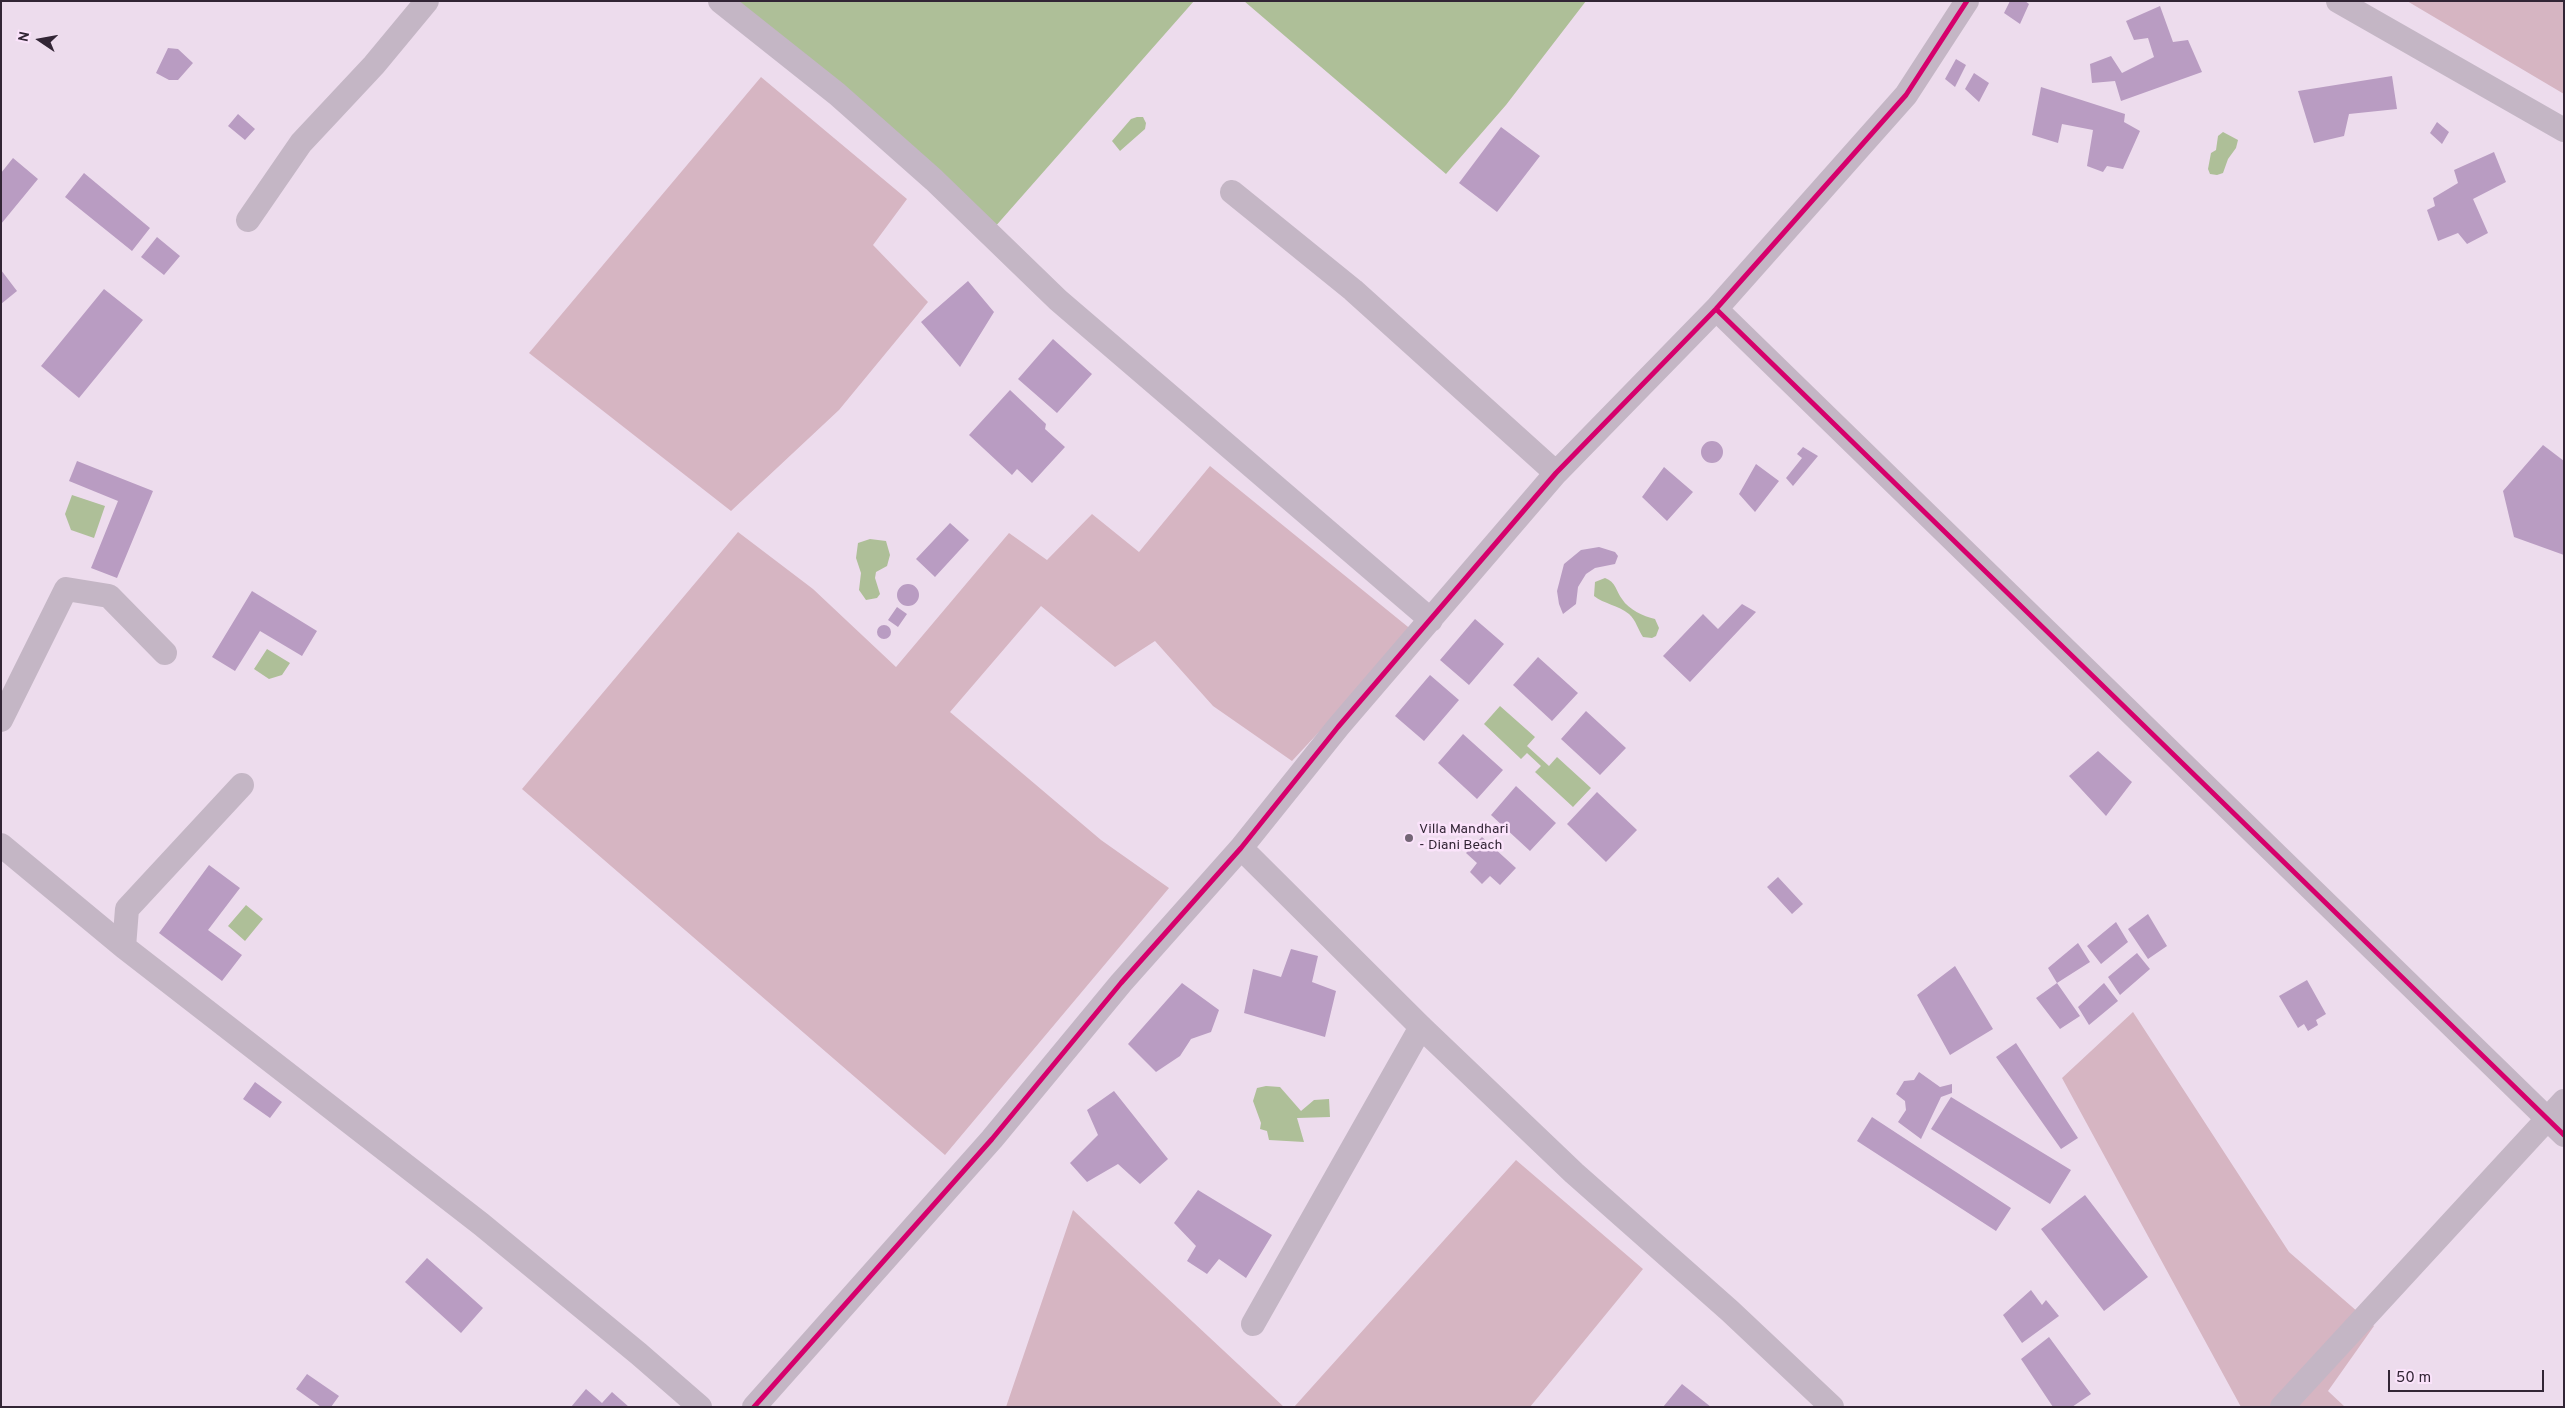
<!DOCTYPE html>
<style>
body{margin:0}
#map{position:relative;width:2565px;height:1408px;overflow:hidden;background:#eddced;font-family:Overpass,sans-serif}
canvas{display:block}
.frame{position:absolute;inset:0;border:2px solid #322535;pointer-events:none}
.north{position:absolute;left:15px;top:15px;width:50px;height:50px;-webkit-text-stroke:4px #fbe3fb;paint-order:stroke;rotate:282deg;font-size:14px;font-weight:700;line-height:20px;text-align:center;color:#322535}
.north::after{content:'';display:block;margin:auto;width:18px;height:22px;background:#322535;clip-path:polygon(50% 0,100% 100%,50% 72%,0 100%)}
.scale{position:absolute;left:2388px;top:1370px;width:156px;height:22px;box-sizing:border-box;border:2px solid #322535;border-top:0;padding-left:6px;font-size:15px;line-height:18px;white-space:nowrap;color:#322535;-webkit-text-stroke:4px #fbe3fb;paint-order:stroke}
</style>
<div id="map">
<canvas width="2565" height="1408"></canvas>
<div class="frame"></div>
<div class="north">N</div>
<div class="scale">50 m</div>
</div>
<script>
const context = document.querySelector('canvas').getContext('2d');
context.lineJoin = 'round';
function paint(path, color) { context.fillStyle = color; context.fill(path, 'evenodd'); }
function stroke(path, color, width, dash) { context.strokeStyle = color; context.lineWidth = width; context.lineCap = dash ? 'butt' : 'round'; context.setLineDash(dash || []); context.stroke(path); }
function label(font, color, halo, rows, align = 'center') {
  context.font = font + ' Overpass,sans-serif'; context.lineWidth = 5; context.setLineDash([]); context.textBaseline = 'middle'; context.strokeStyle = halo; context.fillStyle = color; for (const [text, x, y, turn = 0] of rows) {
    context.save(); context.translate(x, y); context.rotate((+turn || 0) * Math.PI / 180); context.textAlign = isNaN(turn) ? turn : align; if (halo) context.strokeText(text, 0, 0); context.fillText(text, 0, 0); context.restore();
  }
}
paint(new Path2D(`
 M2407,1H2564V94Z
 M761,77L907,199L873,245L928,302L839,410L731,511L529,353Z
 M1210,466L1413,631L1292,761L1213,706L1155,641L1115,667L1041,606L950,712L1101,840L1169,888L945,1155L522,789L738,532L813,589L896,667L1009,533L1047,560L1092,514L1139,552Z
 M2133,1012L2289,1252L2374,1326L2328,1391L2345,1407H2241L2062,1078Z
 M1516,1160L1643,1269L1530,1407H1294Z
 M1073,1210L1284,1407H1006Z`), '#d6b5c2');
paint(new Path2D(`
 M734,1H1194L994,228Z
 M1244,1H1586L1506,105L1446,174Z
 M1137,117H1143L1146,123L1145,129L1120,151L1112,141L1131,119Z
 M2223,132L2238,140L2236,148L2228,159L2223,173L2217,175L2210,174L2208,169L2211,153L2216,150L2218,136Z
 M72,495L105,506L94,538L71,530L65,514Z
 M870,539L886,541L890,555L887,566L876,572L875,578L880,594L877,598L866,600L859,590L861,573L856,558L858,543Z
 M1605,578C1616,582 1616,591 1622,599C1629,610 1643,616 1655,619L1659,628L1656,636L1652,638L1643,637C1638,630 1636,620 1629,614C1618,605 1604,604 1594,596L1595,582Z
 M267,649L290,663L282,675L269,679L254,669Z
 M1500,706L1535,737L1527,746L1549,766L1557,757L1591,788L1573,807L1535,772L1541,766L1527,753L1521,759L1484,724Z
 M246,905L263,919L245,941L228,926Z
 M1266,1086L1280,1087L1301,1111L1314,1100L1329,1099L1330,1117L1297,1118L1304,1142L1269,1140L1267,1131L1260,1129L1261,1123L1253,1101L1257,1088Z`), '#aebf98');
paint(new Path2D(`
 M2010,1H2025L2029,4L2020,24L2004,13Z
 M2160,6L2173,42L2188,40L2202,72L2121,101L2115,81L2092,83L2090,64L2111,56L2122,73L2154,57L2148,38L2134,40L2126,21Z
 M168,48L178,49L193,63L178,80H169L156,73Z
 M1956,59L1966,65L1955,87L1945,79Z
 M1974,73L1989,83L1979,102L1965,89Z
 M2392,76L2397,109L2349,114L2344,136L2314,143L2298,91Z
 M2041,87L2125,114L2124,122L2140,131L2123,169L2107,166L2103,172L2087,166L2093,130L2062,124L2058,143L2032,135Z
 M238,114L255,129L245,140L228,126Z
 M2437,122L2449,132L2442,144L2430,133Z
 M1501,127L1540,156L1497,212L1459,183Z
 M2494,152L2506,182L2473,199L2488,233L2467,244L2458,233L2438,241L2427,210L2435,206L2433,198L2458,183L2454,170Z
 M13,158L38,179L1,224V173Z
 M84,173L150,228L132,251L65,197Z
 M157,237L180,256L164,275L141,257Z
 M1,270L17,291L1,304Z
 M968,281L994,312L960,367L921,322Z
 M104,289L143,320L79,398L41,366Z
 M1053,339L1092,374L1057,413L1018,379Z
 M1010,390L1046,424L1045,429L1065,447L1032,483L1017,469L1012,475L969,435Z
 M1701 452a11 11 0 1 1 22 0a11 11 0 1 1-22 0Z
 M2543,445L2564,461V555L2514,537L2503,491Z
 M1803,447L1818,456L1793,486L1786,478L1802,458L1797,454Z
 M77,461L153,491L117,578L91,568L118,501L69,481Z
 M1756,464L1779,481L1755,512L1739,494Z
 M1664,467L1693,492L1667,521L1642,497Z
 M950,523L969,540L935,577L916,559Z
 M1599,547L1615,552L1618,556L1615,564L1595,568L1586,574L1578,587L1576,604L1563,614L1559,604L1557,591L1564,564L1581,550Z
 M897 595a11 11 0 1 1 22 0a11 11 0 1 1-22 0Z
 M252,591L317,631L302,656L260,631L235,671L212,657Z
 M1742,604L1756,612L1690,682L1663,656L1703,614L1718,629Z
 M897,607L907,614L898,627L888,620Z
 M1475,619L1504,644L1469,685L1440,660Z
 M877 632a7 7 0 1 1 14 0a7 7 0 1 1-14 0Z
 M1538,657L1578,693L1552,721L1513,685Z
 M1430,675L1459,700L1424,741L1395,716Z
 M1586,711L1626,748L1600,775L1561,739Z
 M1463,734L1503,770L1477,799L1438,763Z
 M2098,751L2132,782L2106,816L2069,776Z
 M1516,786L1556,823L1530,851L1491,815Z
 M1597,792L1637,830L1606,862L1567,824Z
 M1482,837L1516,868L1500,885L1490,876L1482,884L1470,872L1477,863L1466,853Z
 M209,865L240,888L208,930L242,955L222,981L159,933Z
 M1778,877L1803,904L1792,914L1767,887Z
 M2148,914L2167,946L2148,959L2128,929Z
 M2116,922L2128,942L2101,964L2087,946Z
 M2078,943L2090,962L2057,983L2080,1016L2060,1029L2036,998L2057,983L2048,968Z
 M1291,949L1318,956L1312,982L1336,991L1325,1037L1244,1013L1253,969L1281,977Z
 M2137,953L2150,969L2120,995L2108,977Z
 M1955,966L1993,1029L1950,1055L1917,995Z
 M2307,980L2326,1014L2316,1020L2318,1025L2308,1031L2304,1024L2298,1028L2279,996Z
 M1182,983L1219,1010L1211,1032L1191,1039L1180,1056L1156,1072L1128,1044Z
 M2104,983L2118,1001L2089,1025L2078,1007Z
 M2016,1043L2078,1138L2061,1149L1996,1057Z
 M1919,1072L1940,1087L1952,1084V1093L1941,1097L1921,1139L1898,1122L1906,1110L1905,1101L1896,1094L1904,1081L1914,1080Z
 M255,1082L282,1102L270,1118L243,1099Z
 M1114,1091L1168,1159L1140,1184L1118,1164L1087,1182L1070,1163L1098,1135L1087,1110Z
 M1951,1097L2071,1170L2050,1204L1931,1129Z
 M1872,1117L2011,1208L1996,1231L1857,1141Z
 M1198,1190L1272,1235L1246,1278L1219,1259L1207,1274L1187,1261L1196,1246L1174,1223Z
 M2085,1195L2148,1277L2104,1311L2041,1229Z
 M427,1258L483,1308L461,1333L405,1282Z
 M2031,1290L2042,1305L2046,1300L2059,1316L2022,1343L2003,1315Z
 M2049,1337L2091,1394L2072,1407H2053L2021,1359Z
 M307,1374L339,1396L331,1407H321L296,1389Z
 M1682,1384L1711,1407H1663Z
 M586,1389L602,1403L612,1392L629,1407H571Z`), '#b99cc2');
stroke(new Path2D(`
 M720,1L837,94L934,180L1058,300L1431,620
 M2338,1L2564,130
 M1232,192L1353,290L1556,473
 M248,220L301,143L374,65L427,1
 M1716,309L2564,1135
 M1,720L66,589L109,596L165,653
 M1,845L124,947L481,1224L639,1354L700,1407
 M1241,848L1421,1027L1574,1173L1730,1311L1832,1407
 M124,947L127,909L242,785
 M1253,1324L1421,1027
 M754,1407L992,1139L1121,983L1241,848L1338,727L1556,473L1716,309L1906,95L1967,1
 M2282,1407L2564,1101`), '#c4b6c5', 24);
stroke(new Path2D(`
 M1716,309L2564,1135
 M754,1407L992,1139L1121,983L1241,848L1338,727L1556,473L1716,309L1906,95L1967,1`), '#d6006c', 5);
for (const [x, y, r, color] of [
 [1409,838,5,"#736575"]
]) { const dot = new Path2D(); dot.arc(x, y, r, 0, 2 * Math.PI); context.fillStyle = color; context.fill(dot); stroke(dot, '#fbe3fb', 2); }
label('14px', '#322535', '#fbe3fb', [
 ["Villa Mandhari",1419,830],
 ["- Diani Beach",1419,846]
], 'left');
</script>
